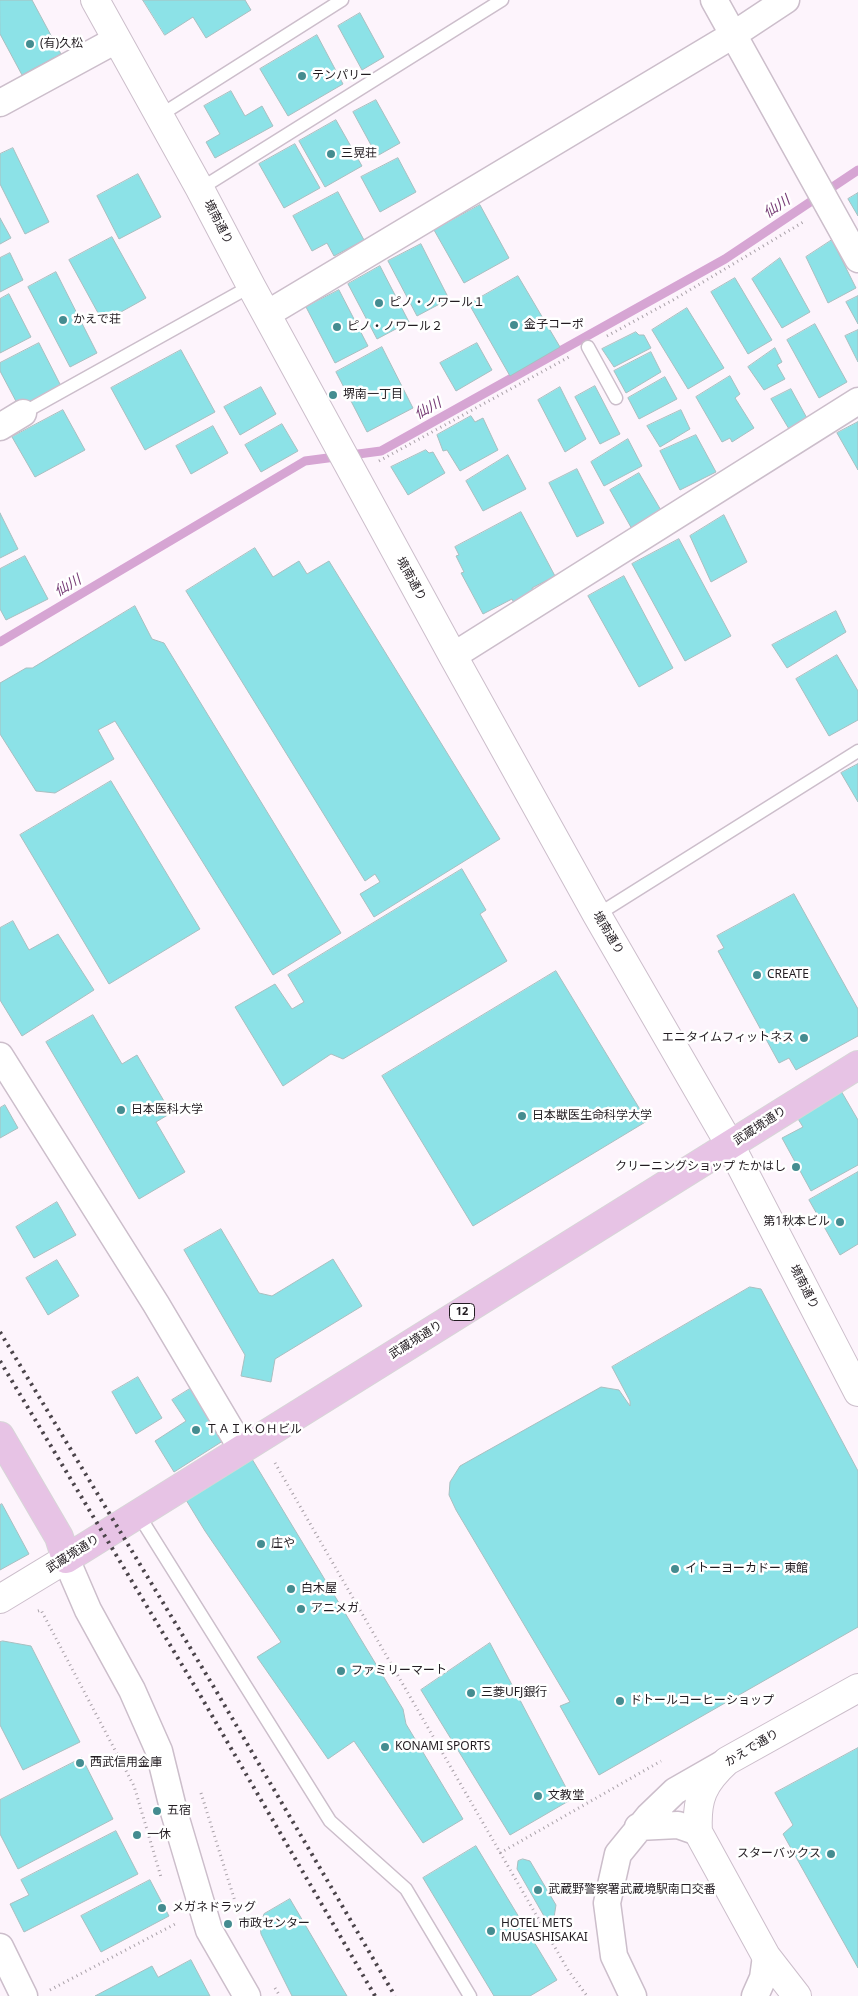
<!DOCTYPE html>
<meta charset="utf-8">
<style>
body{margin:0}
canvas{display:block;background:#fdf4fc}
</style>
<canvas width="858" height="1996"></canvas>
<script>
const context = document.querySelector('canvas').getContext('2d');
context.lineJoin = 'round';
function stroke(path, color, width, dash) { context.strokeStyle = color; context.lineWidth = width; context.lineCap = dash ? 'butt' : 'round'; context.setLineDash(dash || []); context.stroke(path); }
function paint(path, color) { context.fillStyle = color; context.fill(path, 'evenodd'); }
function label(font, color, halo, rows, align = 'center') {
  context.font = font + ' "Noto Sans","Noto Sans JP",sans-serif'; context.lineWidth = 5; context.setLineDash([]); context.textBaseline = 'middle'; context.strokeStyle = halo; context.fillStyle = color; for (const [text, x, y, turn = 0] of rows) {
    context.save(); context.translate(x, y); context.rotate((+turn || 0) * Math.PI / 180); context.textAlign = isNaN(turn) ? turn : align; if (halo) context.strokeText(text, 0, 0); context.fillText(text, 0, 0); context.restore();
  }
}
stroke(new Path2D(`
 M0,642L305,461L381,451L725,259L858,170`), '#d6a5d3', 9);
const building = new Path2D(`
 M0,0H32L61,54L22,75L0,34Z
 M143,0H245L251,10L206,38L193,17L165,35Z
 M360,13L384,57L362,70L338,26Z
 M317,35L343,84L288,116L260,69Z
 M231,91L245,116L262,106L273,126L215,158L206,142L220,134L204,106Z
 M376,100L400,143L377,156L353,112Z
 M336,120L362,166L325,187L299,141Z
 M295,144L320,188L284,208L259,164Z
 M13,148L49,222L25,234L0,184V154Z
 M398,158L416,192L380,212L361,177Z
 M138,174L161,217L119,239L97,196Z
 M338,192L364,240L334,256L327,243L312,251L293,216Z
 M858,193V216L848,199Z
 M480,205L509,258L464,283L434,230Z
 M0,218L11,238L0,244Z
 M112,237L146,298L103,322L69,260Z
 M832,240L856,288L828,303L806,257Z
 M421,244L449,299L417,316L388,261Z
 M10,253L23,280L0,292V258Z
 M780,258L810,312L782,328L752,279Z
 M380,266L409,322L377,339L348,284Z
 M56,272L97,353L70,367L28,287Z
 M518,276L560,347L510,376L469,304Z
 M735,278L772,340L748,354L711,292Z
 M339,290L368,346L335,363L306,307Z
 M9,294L31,337L0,353V299Z
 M858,296V324L846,302Z
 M687,308L724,368L688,389L652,330Z
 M815,324L847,382L819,398L787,340Z
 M858,330V362L845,336Z
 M636,332L639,335H644L651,348L614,367L602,349Z
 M39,343L61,386L19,407L0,371V363Z
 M477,343L492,370L456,391L440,363Z
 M382,347L413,408L367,432L336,372Z
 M775,348L782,362L777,365L785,379L764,390L748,367Z
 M181,350L215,412L145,450L111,388Z
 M651,352L661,372L626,393L614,371Z
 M730,376L740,394L735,398L754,428L732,442L730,438L722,442L696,397Z
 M665,377L677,399L639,419L628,398Z
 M595,386L620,434L600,444L575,397Z
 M261,387L276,414L240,435L224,407Z
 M560,387L586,439L565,452L538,400Z
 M791,389L808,420L789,429L771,399Z
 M63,410L85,450L35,477L12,437Z
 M681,410L690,429L660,447L647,426Z
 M471,416L475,422L483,418L498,450L460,471L447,450L443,451L437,435Z
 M858,422V470L837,433Z
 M282,424L298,451L261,472L245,445Z
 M213,426L228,453L191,474L176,446Z
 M696,435L716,472L680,490L660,451Z
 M628,439L642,466L604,486L591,462Z
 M426,450L429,453L433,452L445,473L408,495L391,467Z
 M508,455L526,489L483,511L466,481Z
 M577,469L604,523L577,537L549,483Z
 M639,473L662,512L632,529L610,490Z
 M521,512L555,576L532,588L534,593L514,603L512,599L483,614L461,573L464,572L456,556L459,555L455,547Z
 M0,513L18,549L0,558Z
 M724,515L747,562L711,582L690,536Z
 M679,539L731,636L685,661L632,564Z
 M255,548L273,577L299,561L307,574L329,561L500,839L374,917L360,894L380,882L375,874L365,881L186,591Z
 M25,556L48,599L6,620L0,609V569Z
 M624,576L673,668L639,687L588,596Z
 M135,606L152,639L164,643L341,933L273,975L115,721L98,730L114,759L55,793L36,791L0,734V683L26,668H32Z
 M836,611L846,632L787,668L772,645Z
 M837,655L858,691V720L829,736L796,679Z
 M858,764V802L841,773Z
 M111,781L200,929L109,984L20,835Z
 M462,869L486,910L480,914L507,961L343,1059L331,1054L283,1086L235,1007L275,984L292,1009L304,1002L288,975Z
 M794,894L858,1009V1036L796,1070L789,1058L779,1063L718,951L724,948L717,936Z
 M13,921L29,950L58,934L94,990L22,1036L0,1000V928Z
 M556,971L647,1121L473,1226L382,1076Z
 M93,1015L122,1064L137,1055L171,1113L156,1122L185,1172L139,1199L46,1042Z
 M840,1089L858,1120V1165L811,1191L782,1138L803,1127L795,1114Z
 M5,1105L18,1128L0,1138V1108Z
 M858,1172V1244L840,1255L809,1200Z
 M57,1202L76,1235L34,1258L16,1227Z
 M221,1229L259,1293L272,1296L333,1259L362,1306L275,1359L271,1382L241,1376L245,1355L184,1250Z
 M57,1260L79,1296L48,1315L26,1278Z
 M750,1287L761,1289L858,1471V1627L599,1775L560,1706L570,1702L456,1510L449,1495L450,1482L460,1466L601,1387L619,1390L630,1406V1401L612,1367Z
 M138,1377L162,1418L136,1434L112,1392Z
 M193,1387L226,1439L174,1472L155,1441L186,1421L172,1400Z
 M252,1459L403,1709L406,1724L463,1819L423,1843L354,1741L328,1759L257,1657L281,1642L205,1531L183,1495Z
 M2,1504L29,1554L0,1570V1505Z
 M3,1641L31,1646L80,1742L23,1770L0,1725V1642Z
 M490,1643L572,1799L510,1835L421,1690Z
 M858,1748V1968L783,1834L793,1825L775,1793Z
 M82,1758L113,1819L18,1869L0,1834V1800Z
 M116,1831L138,1874L24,1932L10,1904L29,1895L21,1880Z
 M476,1846L557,1980L530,1996H494L423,1878Z
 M523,1859L530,1861L556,1905L552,1930L517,1869L518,1861Z
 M150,1880L169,1916L101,1952L81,1916Z
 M290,1899L347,1996H292L261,1934L260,1927L264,1914Z
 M191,1960L210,1996H95L152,1966L158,1977Z`);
paint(building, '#8ce2e7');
stroke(building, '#a9bfc0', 1);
const lane = new Path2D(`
 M159,116L342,0
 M200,189L502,0
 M588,347L616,398
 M23,413L251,286
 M597,915L858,751
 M138,1514L330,1821L406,1889L470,1996`);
const street = new Path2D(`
 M714,0L858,259
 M0,103L116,40
 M267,314L733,35L786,0
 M0,427L23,413
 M453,656L858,401
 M0,1056L156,1304L242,1449
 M66,1559L88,1610L132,1690L159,1751L174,1812L209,1930L247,1996
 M638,1827L678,1825L698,1832
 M0,1947L24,1996
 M633,1996L614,1956L607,1903L618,1854L649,1816L675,1791L724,1763
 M755,1996L763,1978L766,1956`);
const secondary = new Path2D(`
 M95,0L200,189L251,286L453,656L597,915L730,1145L858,1392
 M0,1599L66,1559
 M797,1996L766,1956L698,1832C696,1798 703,1783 727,1761L858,1688`);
const primary = new Path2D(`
 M0,1436L59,1537L66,1559L858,1065`);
stroke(lane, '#ccbecb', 15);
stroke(street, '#ccbecb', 29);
stroke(secondary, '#ccbecb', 30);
stroke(primary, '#d7d6d7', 30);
stroke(new Path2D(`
 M607,336L673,300L805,221
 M379,461L569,357
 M275,1463L568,1970L587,1996
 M38,1611L41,1610L134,1786L161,1877
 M201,1793L244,1930
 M500,1853L661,1761
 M275,1988L280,1996
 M50,1990L177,1923`), '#a9a1a8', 3, [1, 4]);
stroke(lane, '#fff', 12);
stroke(street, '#fff', 26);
stroke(secondary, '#fff', 28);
stroke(primary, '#e7c3e5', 28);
stroke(new Path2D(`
 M0,1332L215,1689L395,1996
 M0,1361L200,1695L375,1996`), '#4b444a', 4, [2.5, 5]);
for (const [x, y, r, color] of [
 [30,44,5,"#448c90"],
 [302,76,5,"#448c90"],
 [331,154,5,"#448c90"],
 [379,303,5,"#448c90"],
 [63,320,5,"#448c90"],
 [514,325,5,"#448c90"],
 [337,327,5,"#448c90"],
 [333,395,5,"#448c90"],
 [757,975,5,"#448c90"],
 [804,1038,5,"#448c90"],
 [121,1110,5,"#448c90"],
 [522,1116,5,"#448c90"],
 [796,1167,5,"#448c90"],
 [840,1222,5,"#448c90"],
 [196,1430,5,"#448c90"],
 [261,1544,5,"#448c90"],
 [675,1569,5,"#448c90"],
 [291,1589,5,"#448c90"],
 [301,1609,5,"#448c90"],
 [341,1671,5,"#448c90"],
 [471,1693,5,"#448c90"],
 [620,1701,5,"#448c90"],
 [385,1747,5,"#448c90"],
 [80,1763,5,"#448c90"],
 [538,1796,5,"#448c90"],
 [157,1811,5,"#448c90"],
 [137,1835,5,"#448c90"],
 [831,1854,5,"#448c90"],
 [538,1890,5,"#448c90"],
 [162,1908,5,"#448c90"],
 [228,1924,5,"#448c90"],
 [491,1931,5,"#448c90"]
]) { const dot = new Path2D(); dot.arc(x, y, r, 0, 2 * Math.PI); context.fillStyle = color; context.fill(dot); stroke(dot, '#fff', 2); }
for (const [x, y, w] of [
 [462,1312,25]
]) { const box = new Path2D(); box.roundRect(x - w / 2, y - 8.5, w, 17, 4); context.fillStyle = '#fff'; context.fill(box); stroke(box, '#221c21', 1); }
label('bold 11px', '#221c21', null, [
 ["12",462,1312]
]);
label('12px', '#221c21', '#fff', [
 ["(有)久松",40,44],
 ["テンパリー",312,76],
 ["三晃荘",341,154],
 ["ピノ・ノワール１",389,303],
 ["かえで荘",73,320],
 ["金子コーポ",524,325],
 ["ピノ・ノワール２",347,327],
 ["堺南一丁目",343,395],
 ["CREATE",767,975],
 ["エニタイムフィットネス",794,1038,"right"],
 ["日本医科大学",131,1110],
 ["日本獣医生命科学大学",532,1116],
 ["クリーニングショップ たかはし",786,1167,"right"],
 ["第1秋本ビル",830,1222,"right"],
 ["ＴＡＩＫＯＨビル",206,1430],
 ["庄や",271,1544],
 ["イトーヨーカドー 東館",685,1569],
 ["白木屋",301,1589],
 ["アニメガ",311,1609],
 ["ファミリーマート",351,1671],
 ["三菱UFJ銀行",481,1693],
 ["ドトールコーヒーショップ",630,1701],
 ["KONAMI SPORTS",395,1747],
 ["西武信用金庫",90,1763],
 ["文教堂",548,1796],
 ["五宿",167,1811],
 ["一休",147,1835],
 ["スターバックス",821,1854,"right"],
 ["武蔵野警察署武蔵境駅南口交番",548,1890],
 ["メガネドラッグ",172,1908],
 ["市政センター",238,1924],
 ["HOTEL METS",501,1924],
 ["MUSASHISAKAI",501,1938]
], 'left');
label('12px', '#221c21', '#fff', [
 ["境南通り",218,222,63],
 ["境南通り",411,579,61],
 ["境南通り",608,933,59],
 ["武蔵境通り",760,1126,-33],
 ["境南通り",804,1287,63],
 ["武蔵境通り",416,1340,-32],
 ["武蔵境通り",73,1554,-32],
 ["かえで通り",752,1748,-31]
]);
label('italic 14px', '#763b75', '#fff', [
 ["仙川",777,207,-34],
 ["仙川",428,409,-29],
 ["仙川",68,586,-31]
]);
</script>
